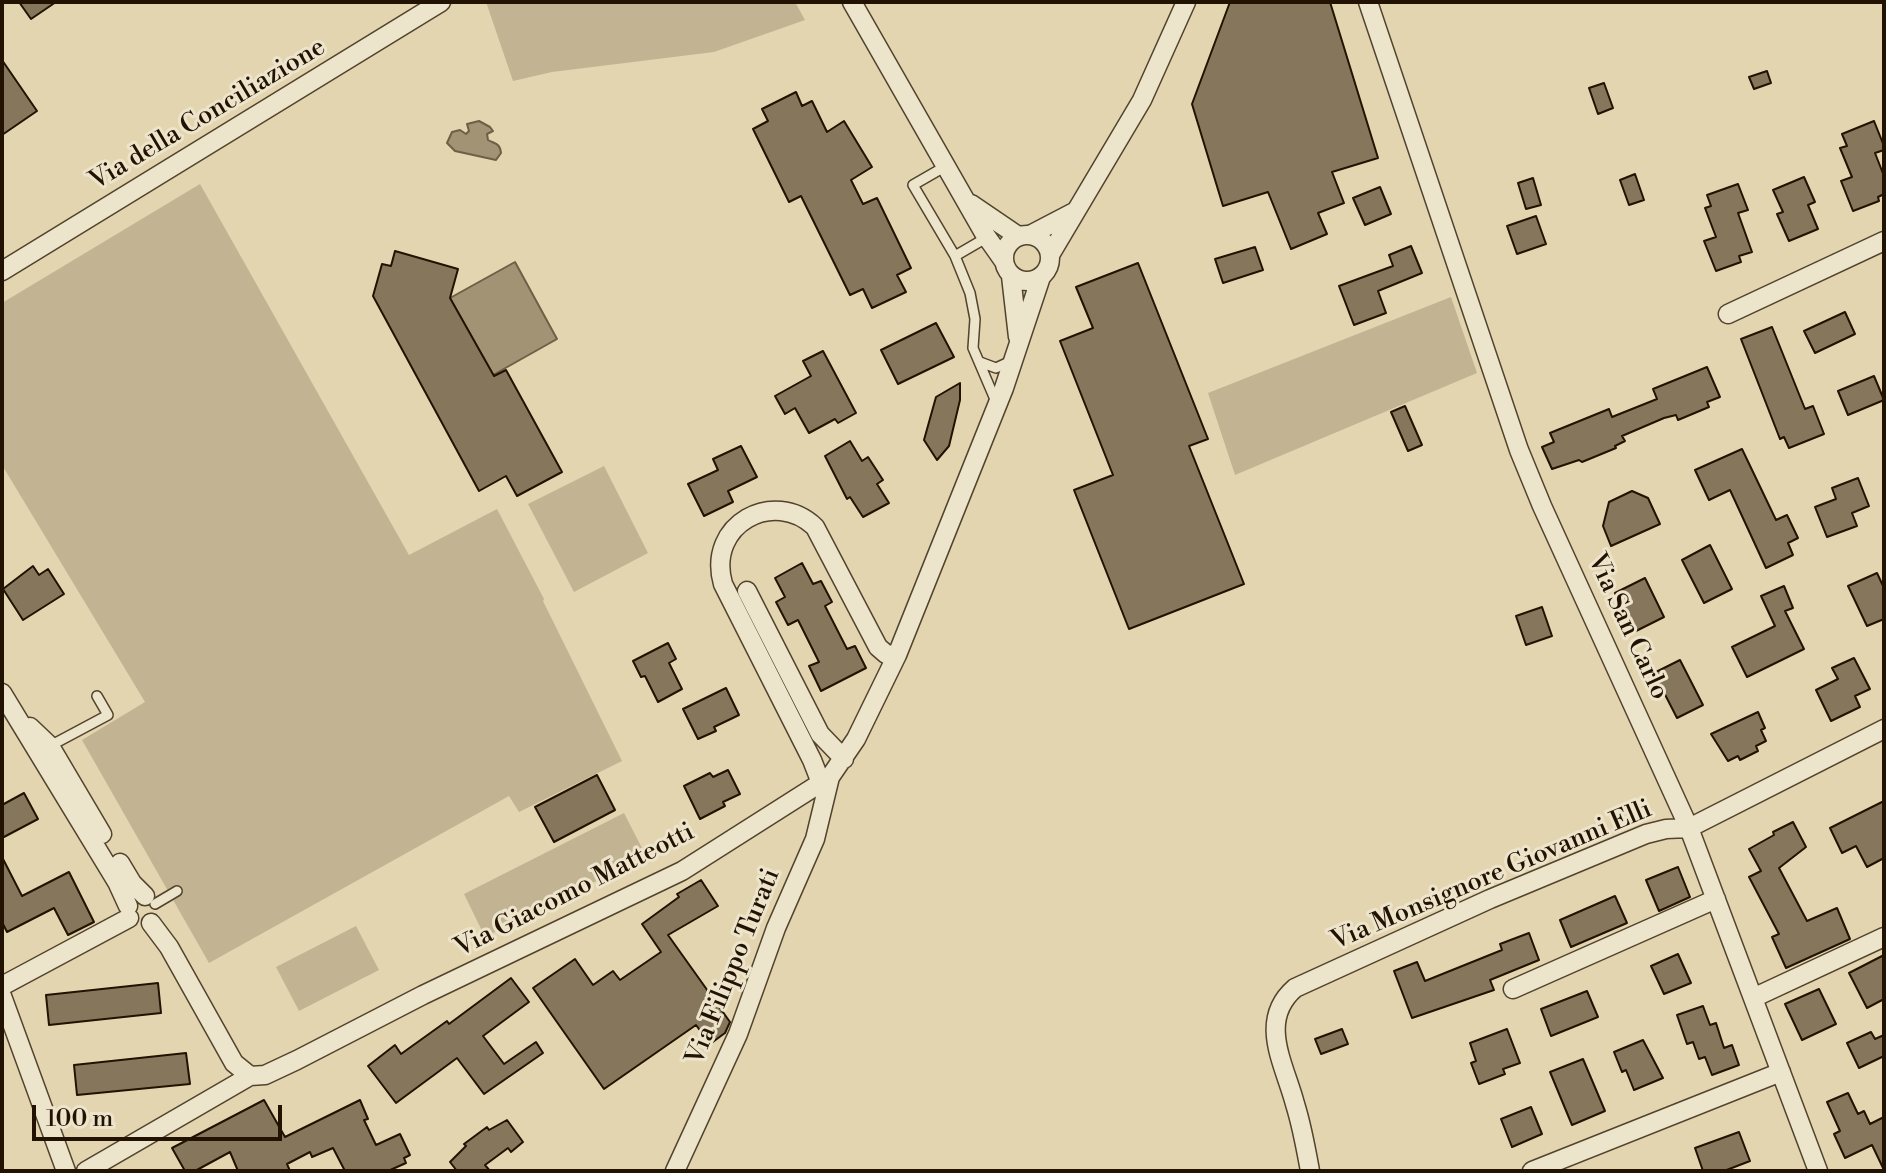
<!DOCTYPE html>
<style>
body{margin:0}
#map{position:relative;width:1886px;height:1173px;overflow:hidden;background:#e3d5b0;font-family:"Libre Bodoni",serif}
canvas{display:block}
.frame{position:absolute;inset:0;border:4px solid #221201;pointer-events:none}
.scale{position:absolute;left:32px;top:1105px;width:250px;height:36px;box-sizing:border-box;border:4px solid #221201;border-top:0;padding-left:10px;font-size:24px;line-height:28px;white-space:nowrap;color:#221201;-webkit-text-stroke:6px #ede4cc;paint-order:stroke}
</style>
<div id="map">
<canvas width="1886" height="1173"></canvas>
<div class="frame"></div>
<div class="scale">100 m</div>
</div>
<script>
const context = document.querySelector('canvas').getContext('2d');
context.lineJoin = 'round';
function paint(path, color) { context.fillStyle = color; context.fill(path, 'evenodd'); }
function stroke(path, color, width, dash) { context.strokeStyle = color; context.lineWidth = width; context.lineCap = dash ? 'butt' : 'round'; context.setLineDash(dash || []); context.stroke(path); }
function label(font, color, halo, rows, align = 'center') {
  context.font = font + ' "Libre Bodoni",serif'; context.lineWidth = 6; context.setLineDash([]); context.textBaseline = 'middle'; context.strokeStyle = halo; context.fillStyle = color; for (const [text, x, y, turn = 0] of rows) {
    context.save(); context.translate(x, y); context.rotate((+turn || 0) * Math.PI / 180); context.textAlign = isNaN(turn) ? turn : align; if (halo) context.strokeText(text, 0, 0); context.fillText(text, 0, 0); context.restore();
  }
}
paint(new Path2D(`
 M486,2H795L805,20L714,52L552,72L513,81Z
 M200,184L409,555L497,509L544,599L543,601L622,761L519,812L509,796L209,963L82,740L145,702L2,465V303Z
 M1451,297L1477,373L1235,475L1208,393Z
 M604,466L648,553L574,592L528,504Z
 M624,813L646,856L485,937L464,894Z
 M356,926L379,970L299,1011L276,967Z`), '#c2b492');
const water = new Path2D(`
 M479,121L490,127L493,131L487,134L488,140C495,144 500,143 501,153L496,160L455,151L447,143L452,132L460,130L466,134L469,131L467,124Z
 M515,262L557,339L493,375L450,298Z`);
paint(water, '#a19374');
stroke(water, '#6e5f46', 2);
const building = new Path2D(`
 M19,2H56L31,19Z
 M1230,2H1330L1378,158L1332,172L1344,203L1318,213L1327,234L1291,249L1268,192L1223,206L1192,104Z
 M2,60L37,111L2,135Z
 M1767,71L1771,83L1754,89L1749,77Z
 M1604,83L1613,108L1598,114L1589,88Z
 M796,92L802,106L812,101L827,132L844,121L872,167L851,180L863,204L877,198L911,268L897,275L906,292L872,308L863,289L850,295L801,196L789,202L753,129L768,121L762,109Z
 M1874,121L1884,146V150L1875,153L1884,176V194L1878,197L1879,201L1853,211L1841,181L1852,177L1840,148L1847,146L1842,134Z
 M1635,174L1644,200L1629,205L1620,180Z
 M1804,177L1815,202L1808,205L1818,229L1789,241L1777,214L1783,212L1773,190Z
 M1533,178L1541,205L1526,209L1518,183Z
 M1738,184L1748,210L1738,213L1752,252L1739,256L1741,262L1716,271L1704,241L1716,237L1705,208L1711,206L1707,195Z
 M1380,187L1391,214L1365,225L1353,198Z
 M1536,216L1546,244L1517,254L1507,226Z
 M1411,246L1422,273L1378,291L1386,313L1354,325L1339,286L1393,266L1389,255Z
 M1255,247L1263,270L1223,283L1215,259Z
 M395,251L458,269L450,298L494,376L506,370L562,472L517,496L506,476L479,491L373,296L382,264L391,266Z
 M1138,263L1208,439L1189,446L1244,584L1129,629L1074,490L1113,475L1060,341L1093,328L1076,287Z
 M1845,312L1855,334L1815,353L1804,331Z
 M936,323L954,357L898,384L881,350Z
 M1772,327L1805,409L1813,406L1824,434L1789,448L1784,437L1780,439L1741,339Z
 M823,351L856,413L838,423L835,419L809,433L795,408L785,414L775,396L811,376L803,361Z
 M1707,367L1720,397L1707,402L1709,407L1678,420L1676,415L1664,418L1622,436L1625,441L1615,446L1616,448L1582,462L1579,460L1552,469L1542,447L1554,442L1550,433L1609,409L1612,417L1657,399L1653,389Z
 M1874,376L1884,400L1848,415L1838,391Z
 M960,383V400L949,446L937,460L924,440L936,397Z
 M1405,406L1422,445L1408,451L1391,412Z
 M850,441L862,461L868,457L883,480L877,484L889,503L863,517L850,497L847,499L825,456Z
 M741,446L757,477L728,491L733,502L704,516L688,484L718,470L713,459Z
 M1742,449L1776,520L1787,515L1798,538L1788,543L1793,555L1766,568L1730,490L1709,500L1695,470Z
 M1858,478L1869,506L1852,513L1857,526L1827,537L1815,507L1836,499L1832,488Z
 M1632,491L1648,498L1660,524L1611,546L1603,526L1609,502Z
 M1710,545L1732,589L1704,603L1682,560Z
 M802,563L813,584L821,581L832,602L825,606L847,649L855,646L866,668L821,691L809,666L819,662L798,620L788,625L776,602L785,597L775,578Z
 M33,566L39,575L48,569L64,594L23,620L3,589Z
 M1877,573L1884,588V619L1867,626L1848,586Z
 M1645,578L1664,617L1634,632L1615,593Z
 M1784,586L1793,608L1785,611L1804,649L1747,677L1732,647L1775,626L1761,596Z
 M1542,607L1552,636L1526,645L1516,616Z
 M668,643L676,659L669,663L682,689L658,702L645,676L641,677L633,661Z
 M1854,658L1870,689L1855,696L1860,707L1831,721L1816,690L1838,679L1832,668Z
 M1680,660L1703,705L1677,718L1654,673Z
 M726,688L739,715L714,727L716,731L698,739L683,709Z
 M1758,712L1765,728L1761,730L1766,741L1756,746L1758,751L1740,760L1738,756L1728,761L1711,734Z
 M728,770L740,794L723,802L725,806L700,819L684,786L710,773L713,777Z
 M597,775L615,810L554,842L535,807Z
 M24,793L38,819L2,838V805Z
 M1884,801V858L1867,867L1856,846L1842,853L1830,828Z
 M1793,822L1806,847L1779,868L1807,921L1837,908L1850,939L1786,968L1772,937L1779,934L1749,877L1761,871L1749,849L1774,835L1773,832Z
 M2,857L22,896L69,872L94,922L68,935L54,908L7,932L2,922Z
 M1678,867L1690,897L1659,911L1646,880Z
 M701,880L718,906L668,935L730,1022L725,1033L710,1044L696,1025L604,1089L533,988L575,959L593,985L613,971L620,980L661,952L642,924L679,897L677,894Z
 M1615,896L1627,923L1571,947L1560,920Z
 M1529,933L1539,960L1490,980L1494,990L1412,1018L1394,971L1417,962L1425,981L1502,950L1500,944Z
 M1678,954L1691,983L1664,994L1651,966Z
 M1884,955V999L1867,1008L1849,973Z
 M511,978L529,1002L483,1036L504,1064L536,1042L543,1053L484,1094L457,1058L396,1103L368,1066L395,1045L401,1054L447,1021L449,1024Z
 M158,983L161,1013L49,1025L46,995Z
 M1819,989L1836,1024L1802,1040L1785,1004Z
 M1587,991L1598,1017L1551,1036L1541,1009Z
 M1703,1006L1710,1025L1716,1023L1724,1048L1732,1045L1739,1065L1712,1075L1705,1057L1699,1059L1693,1042L1687,1044L1677,1015Z
 M1342,1029L1348,1044L1321,1054L1315,1039Z
 M1507,1029L1520,1063L1503,1069L1505,1074L1479,1084L1471,1063L1476,1061L1470,1043Z
 M1871,1032L1875,1039L1884,1035V1056L1859,1068L1847,1043Z
 M1643,1040L1663,1078L1634,1090L1626,1070L1622,1072L1614,1052Z
 M186,1053L190,1084L77,1095L74,1065Z
 M1583,1059L1605,1111L1572,1125L1550,1072Z
 M1848,1093L1858,1114L1864,1111L1870,1124L1884,1117V1170L1872,1145L1845,1158L1834,1134L1840,1131L1827,1102Z
 M264,1100L285,1137L360,1100L368,1119L364,1120L376,1145L400,1134L410,1155L404,1158L406,1163L388,1171H345L333,1148L312,1157L310,1152L287,1164L290,1171H238L230,1152L195,1171H185L172,1148Z
 M1531,1107L1542,1134L1512,1147L1501,1119Z
 M507,1120L523,1142L511,1152L508,1148L485,1165L490,1171H457L450,1162L466,1146L464,1144L487,1127L489,1130Z
 M1739,1132L1750,1161L1724,1171H1703L1695,1148Z`);
paint(building, '#86775c');
stroke(building, '#221201', 2);
const service = new Path2D(`
 M946,166L913,185L955,256L970,293L975,319L973,348L997,404
 M955,256L986,238
 M980,362L996,368L1009,362
 M48,747L108,715L97,696
 M155,904L177,891`);
const minor = new Path2D(`
 M852,2L984,233L1003,260
 M1368,2L1519,450L1542,506L1689,828L1818,1171
 M971,204L1018,236
 M1004 258a23 23 0 1 1 46 0a23 23 0 1 1-46 0Z
 M1030,235L1076,211
 M1050,255L1142,100L1186,2
 M2,271L441,2
 M1011,276L1018,337
 M1728,314L1884,241
 M747,591L820,734L844,759
 M2,693L117,882L128,906
 M30,727L50,746L102,834
 M821,783L812,760L723,584C706,524 774,488 815,527L878,647L886,654L897,655
 M120,863L132,883L145,896
 M151,923L169,947L234,1063L250,1076
 M2,986L129,918
 M1513,989L1716,899
 M2,996L66,1171
 M1753,998L1884,937
 M86,1171L250,1076L265,1075L297,1060L423,995L682,871L830,777L856,739L897,655L1004,388L1041,277
 M675,1171L738,1034L776,928L815,839L830,777
 M1310,1171C1306,1149 1302,1126 1295,1104C1285,1065 1257,1021 1295,988L1490,899L1646,834L1666,829L1689,828L1884,729
 M1532,1171L1781,1072`);
stroke(service, '#52432d', 12);
stroke(minor, '#52432d', 21);
stroke(service, '#ede4cc', 9);
stroke(minor, '#ede4cc', 18);
label('26px', '#221201', '#ede4cc', [
 ["Via della Conciliazione",208,115,-31],
 ["Via San Carlo",1627,627,65],
 ["Via Monsignore Giovanni Elli",1492,876,-23],
 ["Via Giacomo Matteotti",575,891,-27],
 ["Via Filippo Turati",734,967,-68]
]);
</script>
